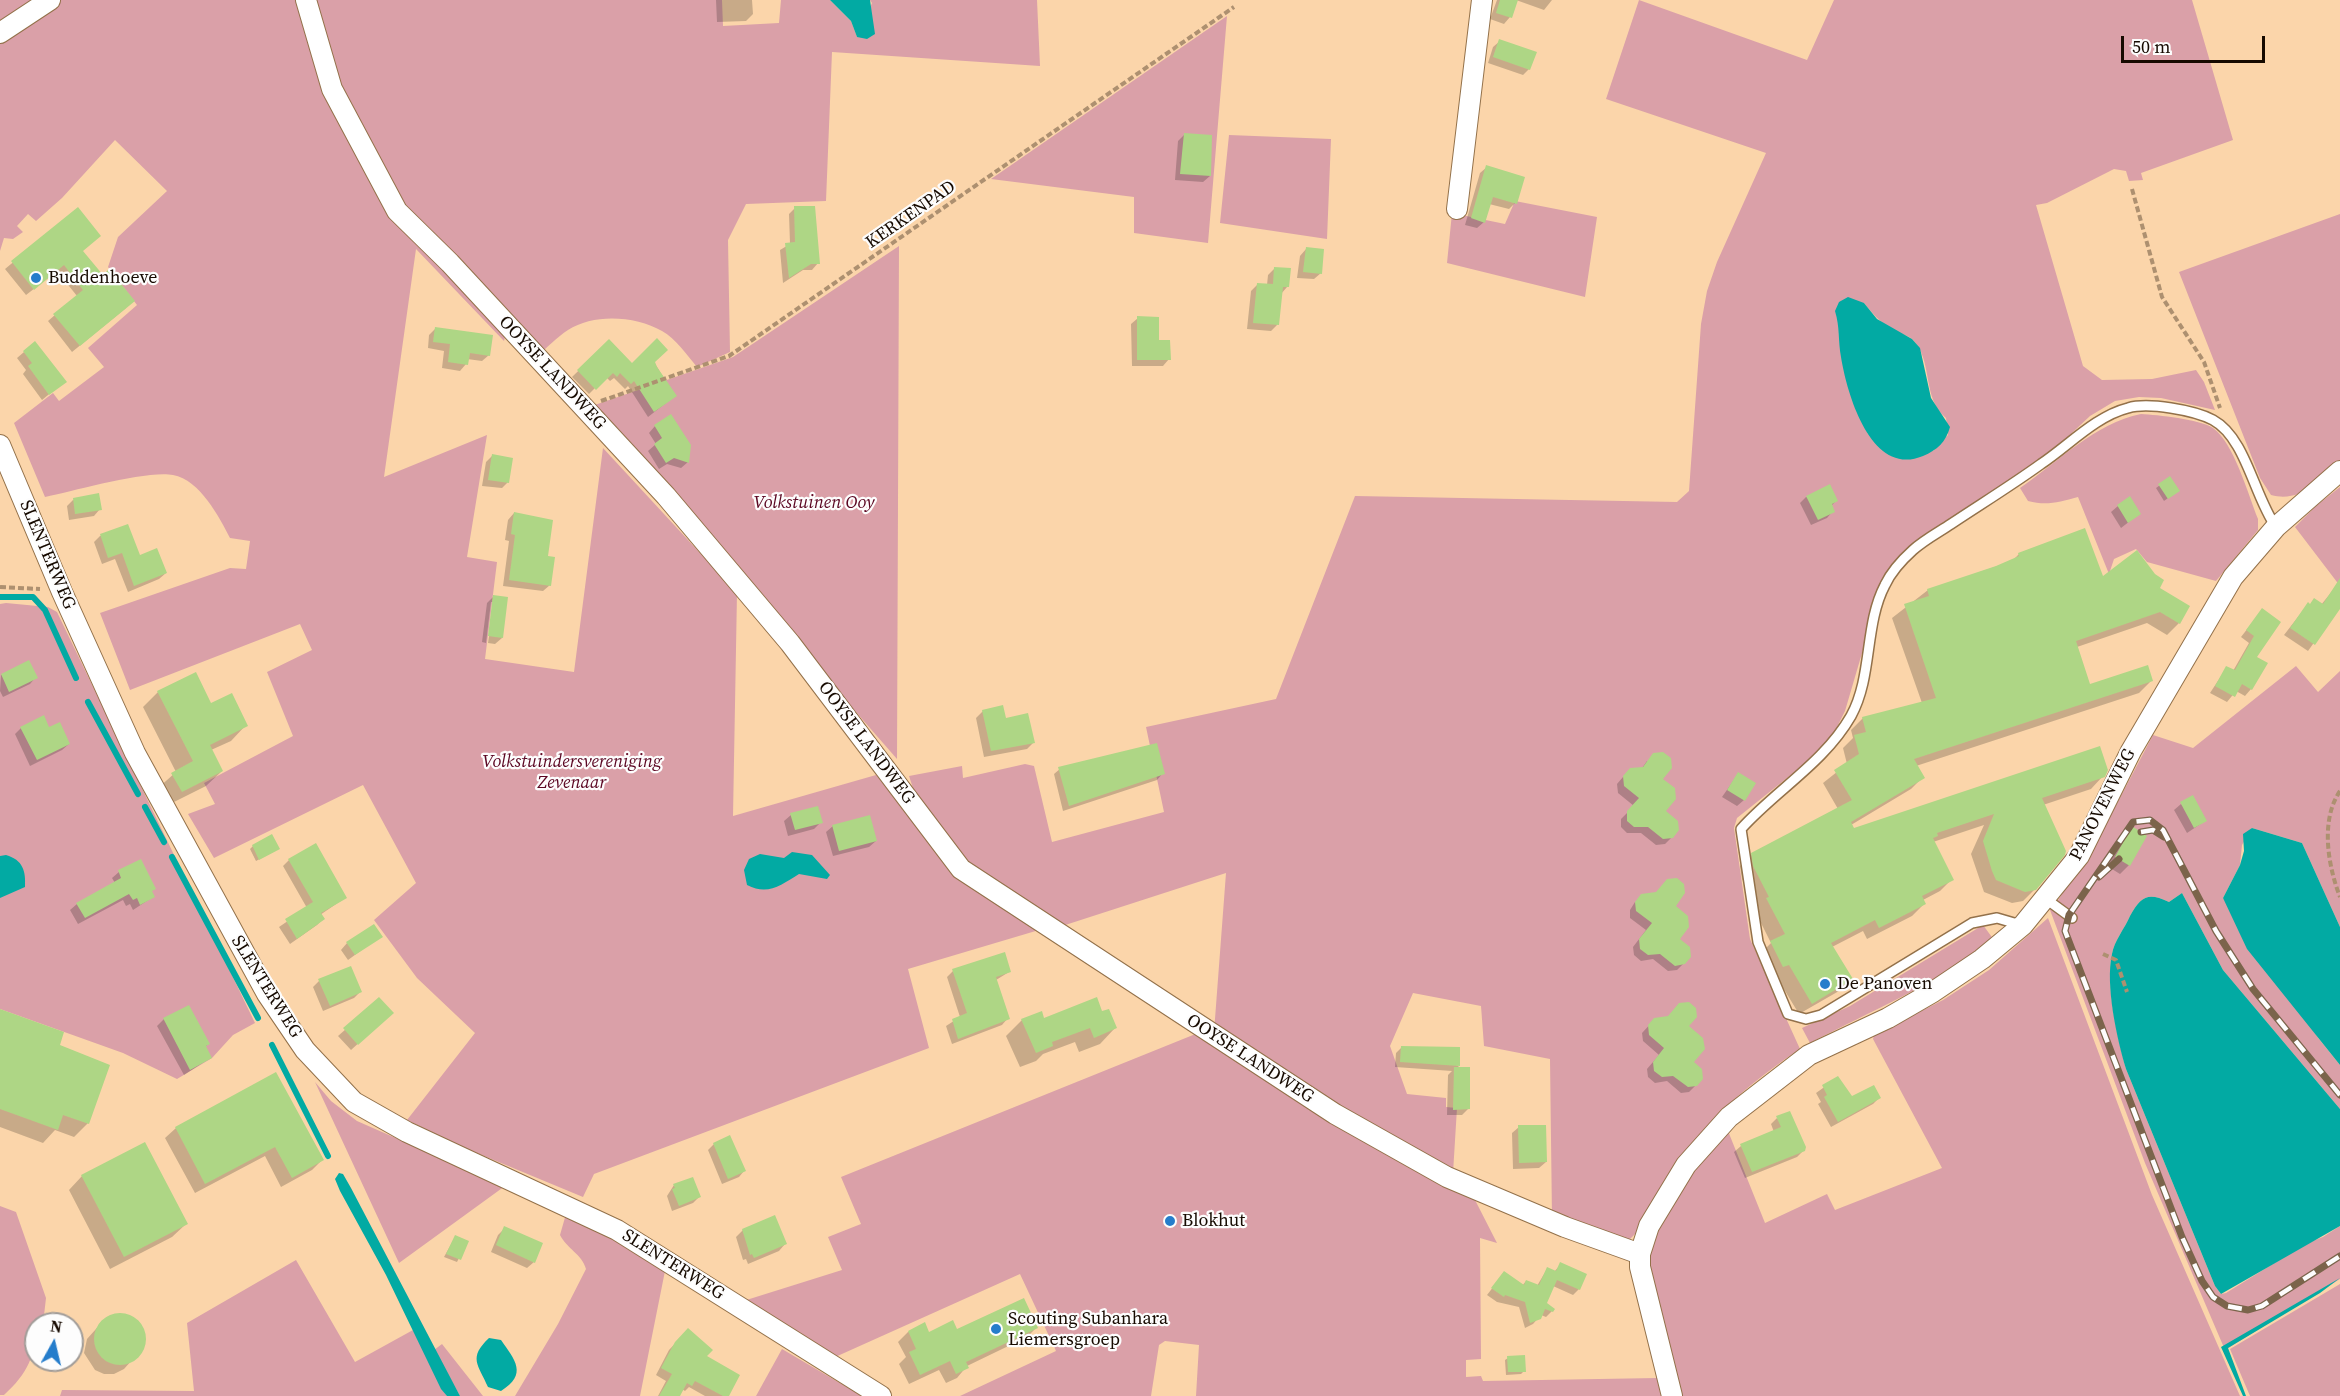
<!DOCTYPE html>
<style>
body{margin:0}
#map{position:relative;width:2340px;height:1396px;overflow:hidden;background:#fbd5aa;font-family:"Source Serif 4",serif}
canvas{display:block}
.north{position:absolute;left:24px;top:1312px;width:60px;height:60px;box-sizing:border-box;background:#fdfdfd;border:2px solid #a19c98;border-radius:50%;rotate:8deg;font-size:16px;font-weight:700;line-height:24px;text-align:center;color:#160a00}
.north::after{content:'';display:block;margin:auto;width:21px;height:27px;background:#257dcb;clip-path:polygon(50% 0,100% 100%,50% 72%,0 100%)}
.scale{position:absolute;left:2121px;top:36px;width:144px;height:27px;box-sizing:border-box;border:3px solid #160a00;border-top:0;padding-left:8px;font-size:18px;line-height:21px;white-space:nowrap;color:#160a00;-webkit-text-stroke:4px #fdfdfd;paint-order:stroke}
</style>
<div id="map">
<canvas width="2340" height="1396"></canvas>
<div class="north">N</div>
<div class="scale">50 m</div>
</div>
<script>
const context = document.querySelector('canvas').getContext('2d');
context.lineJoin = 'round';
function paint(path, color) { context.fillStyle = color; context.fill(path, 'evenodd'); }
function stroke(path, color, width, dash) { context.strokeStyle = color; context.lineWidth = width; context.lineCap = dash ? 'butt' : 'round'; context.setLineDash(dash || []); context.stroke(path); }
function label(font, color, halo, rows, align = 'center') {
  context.font = font + ' "Source Serif 4",serif'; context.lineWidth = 4.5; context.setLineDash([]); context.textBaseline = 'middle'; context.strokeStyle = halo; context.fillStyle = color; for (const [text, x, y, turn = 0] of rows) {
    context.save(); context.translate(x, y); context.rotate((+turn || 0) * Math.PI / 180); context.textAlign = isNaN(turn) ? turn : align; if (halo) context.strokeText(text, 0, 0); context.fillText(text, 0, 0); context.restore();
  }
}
paint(new Path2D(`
 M0,0H43L0,26Z
 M59,0H298L421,246L505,337L504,341L416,249L384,477L487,435L467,557L497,562L485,659L574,672L603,448L737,593L733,816L876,775L961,873L1039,930L908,969L929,1048L594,1174L583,1197L460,1146L407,1120L475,1033L417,978L374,920L416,883L363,785L214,858L188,814L215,804L204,783L293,736L267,672L312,650L300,624L130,690L100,613L230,568L246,569L250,541L230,538C219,517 200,480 173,475C147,470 74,491 45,497L14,423L53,393L59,401L104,367L88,348L137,305L108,267L118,237L167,191L115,140L62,198L36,221L28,214L17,226L23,232L13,239L4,238L0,251V39Z
 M310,0H722L723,26L779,23L781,0H830L851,21L857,37L872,3L870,0H1037L1040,66L832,52L826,201L746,204L728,240L730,352L697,367C687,355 676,339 662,331C636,316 594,313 568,330C557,337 547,348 536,357L397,199L342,100Z
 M1639,0L1807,60L1834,0H2192L2233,140L2141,173L2143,180L2129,181L2126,171L2114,169L2047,203L2036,205L2083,366L2102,380L2152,379L2196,370L2204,382L2215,410L2161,398L2139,397L2115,401L2090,416L2057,447L1894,567L1867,636L1845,711L1832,737L1812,758L1737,818L1734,828L1750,939L1800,1049C1754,1080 1710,1116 1678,1162C1662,1184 1649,1210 1635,1234L1629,1240L1617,1241L1552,1218L1550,1059L1484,1046L1481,1006L1413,993L1390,1046L1407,1094L1446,1098V1107L1457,1108L1453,1173L1214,1032L1226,873L1056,928L978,875L924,821L909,776L962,766L963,778L1025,764L1034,766L1052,842L1164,812L1146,727L1276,699L1355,496L1677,502L1689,491L1701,324L1707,291L1717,262L1766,153L1606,99ZM1864,303C1872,313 1880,322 1891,329C1897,333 1906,334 1912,339C1934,360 1921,398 1946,418L1948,435L1933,451L1868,434C1851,397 1840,365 1839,324Z
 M1227,16L1208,243L1134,233V197L991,179Z
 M1229,135L1331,139L1327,239L1220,223Z
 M1515,201L1597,217L1585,297L1447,263L1452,213L1505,224Z
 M2340,214V463C2319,481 2300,503 2271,495L2260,478L2179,272Z
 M899,246L897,759L589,407L733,357Z
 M2141,414C2158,415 2199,419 2213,428C2234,443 2248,494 2258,519V530L2216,581L2147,562L2136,549L2114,559L2109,574L2078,497C2059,502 2047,506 2028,501L2020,488C2058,462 2095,423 2141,414Z
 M2340,487V586L2295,527L2316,506Z
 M6,603L48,607L57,612L255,1023L233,1035L212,1058L177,1079L123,1053L0,1009V604Z
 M2296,666L2318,692L2340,671V927L2302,843L2252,828L2242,845L2240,865L2223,898L2319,1039L2340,1065V1109L2223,970L2182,893L2169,902C2148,892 2141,896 2130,916C2125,928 2114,941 2112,954C2105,985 2118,1039 2126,1069L2215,1286L2221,1294L2226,1293L2305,1244L2323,1237L2340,1226V1279L2225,1350L2145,1163L2050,910L2057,902L2112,813L2153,735L2193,748Z
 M2048,918L2152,1195L2240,1396H1678L1648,1273V1252L1654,1237L1691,1175L1728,1131L1765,1223L1827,1194L1835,1210L1942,1168L1873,1039L1874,1035L1943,1000L1989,970Z
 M1983,925L1994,940C1938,983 1871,1011 1810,1043L1802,1028L1850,1006Z
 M1198,1033L1328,1116L1475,1200L1497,1243L1480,1238L1481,1359L1466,1360V1377L1481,1376L1483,1381L1657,1378L1661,1396H1196L1199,1345L1165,1341L1159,1345L1151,1396H960L1056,1351L1020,1274L833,1358L740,1302L842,1270L828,1237L861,1224L841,1177Z
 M315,1082L331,1101L357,1121L505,1186L399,1263Z
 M0,1206L16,1212L46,1298L43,1324H36C36,1356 27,1374 4,1395H0Z
 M566,1214L600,1229L665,1271L640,1396H515L558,1324L586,1269C582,1254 567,1249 560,1235Z
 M296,1260L355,1362L413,1330L447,1396H60L62,1390L194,1391L187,1323Z
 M2340,1284V1396H2250L2230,1349Z
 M442,1344L483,1396H460L434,1350Z
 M782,1349L862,1396H756Z`), '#daa0a8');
paint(new Path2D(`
 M830,0H870L875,34L867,39L857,37L851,21Z
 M1848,297L1864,303L1877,319L1912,339L1920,348L1931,398L1950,427C1946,442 1937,450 1923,456C1871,478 1847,394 1841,357C1838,341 1840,327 1835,311L1839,302Z
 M2252,828L2302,843L2340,927V1065L2247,949L2223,898L2240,865L2244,851L2243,834Z
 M792,852L812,855L830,875L827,879L799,874C781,885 768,896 747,885L744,870L749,859L760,854L784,858Z
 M6,855C23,860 26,871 25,887L0,898V856Z
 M2182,893L2223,970L2340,1109V1226L2221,1294L2215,1286L2126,1069C2117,1039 2105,985 2112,954C2114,941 2125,928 2130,916C2141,896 2148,892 2169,902Z
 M339,1173L343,1174L351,1188L460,1396H447L441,1389L386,1275L340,1191L335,1179Z
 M2340,1278L2320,1293L2228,1348L2246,1396H2243L2221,1347Z
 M489,1338L501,1340C515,1360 528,1374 501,1391L488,1387C478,1364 468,1358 489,1338Z`), '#02aaa3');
paint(new Path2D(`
 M716,0H752L753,14L746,21L717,22Z
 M1497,0H1552L1544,10L1516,0L1510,17L1504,24L1490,19Z
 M1500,41L1529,69L1523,75L1488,63L1493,47Z
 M1184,135L1210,176L1203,182L1175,180L1178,141Z
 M1487,167L1515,203L1509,209L1489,204L1484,222L1477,228L1465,225L1480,173Z
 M795,208L818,263L812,270H803L783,283L780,250L790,244L789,214Z
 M77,209L81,251L126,308L72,352L48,321L77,296L57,271L26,295L5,269Z
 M1306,249L1321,273L1314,279L1297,278L1300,256Z
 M1275,268L1287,287L1281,294L1277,325L1271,331L1247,329L1251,291L1258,284L1267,285L1268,275Z
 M1138,318L1169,359L1163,366H1132L1131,324Z
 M436,328L489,355L482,361L467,359L466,364L460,371L442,368L444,351L428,348L429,335Z
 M609,341L632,365L654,362L675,396L648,417L628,386L625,389L614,378L610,381L606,377L589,394L572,377Z
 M24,352L65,381L42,400L23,374L26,370L17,358Z
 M655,426L688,462L681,468L667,464L659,469L648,451L656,444L649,433Z
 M492,456L508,482L502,488L482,486L486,462Z
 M2170,478L2175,493L2164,501L2156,488Z
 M1806,497L1836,501L1831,506L1833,511L1827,518L1811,525L1800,503Z
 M73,500L100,509L94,516L69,520L67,506Z
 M2118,506L2139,514L2121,528L2111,512Z
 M514,513L550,585L543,591L503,586L509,541L505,540L508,520Z
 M127,526L139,557L166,573L159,579L128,592L115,559L102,564L94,542L100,536Z
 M2019,554L2102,578L2157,589L2179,623L2167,635L2147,623L2077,647L2089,686L2151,681L2139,693L1916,766L1923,777L1911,789L1851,825L1853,830L2103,776L2091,789L2043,805L2035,889L2023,901L2012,903L1984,892L1971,854L1984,825L1933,842L1952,879L1940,891L1923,900L1924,904L1912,916L1867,939L1863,931L1832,947L1851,979L1839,991L1799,1014L1776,976L1759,955L1771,943L1755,911L1758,909L1742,879L1740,866L1752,854L1838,809L1823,783L1847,764L1843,748L1853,738L1851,730L1863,718L1922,703L1892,618L1928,590L2012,561Z
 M2333,590L2340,594V606L2308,651L2284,635L2308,604L2321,605Z
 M494,596L502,638L495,644L488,643L494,602H491L486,643L482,642L487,603Z
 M2262,610L2251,689L2245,696L2236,691L2227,702L2210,693L2227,667L2233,671L2249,643L2241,637Z
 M1,675L36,677L30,684L3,697L0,691Z
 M158,692L210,705L246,725L231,741L211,750L222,771L206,786L166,806L157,789L176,772L143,707Z
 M983,711L1005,719L1033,743L1027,749L984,757L976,718Z
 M21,728L49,729L69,744L62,750L30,766L15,734Z
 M1647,761L1661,779L1664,811L1672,837L1665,844L1656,845L1641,833H1627L1621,827V819L1634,806L1618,793L1617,784L1623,777L1642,768Z
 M1061,768L1163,773L1157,780L1063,811L1054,774Z
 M1738,774L1744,800L1737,806L1722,797Z
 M2181,804L2205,821L2187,833L2174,810Z
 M791,815L821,822L814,829L788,836L784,821Z
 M833,826L876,841L869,847L833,856L826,832Z
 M2132,828L2129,865L2120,874L2107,866L2123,837Z
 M253,846L275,851L256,861L250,849Z
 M289,860L345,898L320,915L323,919L317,925L290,944L279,927L307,908L283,866Z
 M140,861L153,897L133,910L130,904L126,906L123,900L78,924L70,910L77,904L115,883L112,878L119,872Z
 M1635,902L1674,906L1677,939L1684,963L1677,970L1668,971L1653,959L1641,961L1634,955L1633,947L1646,930L1630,918V910Z
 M381,936L348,960L341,950L347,943Z
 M953,971L1009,972L996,980L1008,1018L1002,1025L952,1044L946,1026L960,1017L947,977Z
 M319,981L360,992L354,998L323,1011L313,987Z
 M379,1000L385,1019L351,1050L338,1036Z
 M0,1010L88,1123L74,1137L55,1130L43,1143L0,1127Z
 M1101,1013L1115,1028L1100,1044L1079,1052L1075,1042L1043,1054L1036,1061L1020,1067L1006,1036L1022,1020Z
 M164,1019L208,1044L205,1047L210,1058L184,1075L157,1026Z
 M1654,1020L1687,1027L1696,1085L1689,1092L1681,1093L1667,1081L1655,1083L1648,1077L1647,1069L1659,1055L1643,1041L1642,1033Z
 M1402,1047L1459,1066L1456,1069L1468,1109L1462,1115H1447L1448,1075L1452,1071L1395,1067L1396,1053Z
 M276,1074L322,1160L312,1170L281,1187L265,1156L195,1193L165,1138L176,1128Z
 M1837,1078L1851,1098H1879L1873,1104L1831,1127L1818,1104L1821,1102L1816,1093Z
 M1777,1118L1804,1150L1797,1157L1745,1178L1734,1152L1741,1146L1774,1132L1771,1124Z
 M1519,1127L1546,1162L1539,1168L1513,1169L1512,1133Z
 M714,1144L744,1171L739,1177L722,1184L708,1150Z
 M82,1176L186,1224L172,1237L110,1269L69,1190Z
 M674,1185L699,1197L693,1203L672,1211L667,1196Z
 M505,1228L534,1262L527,1268L491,1252L498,1235Z
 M743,1230L785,1244L779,1251L748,1264L746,1259L743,1260L736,1237Z
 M455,1237L467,1242L457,1262L444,1257Z
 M1561,1264L1579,1289L1573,1295L1553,1286L1546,1304L1552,1311L1546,1317L1541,1315L1533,1324L1525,1328L1519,1307L1497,1302L1487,1295L1504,1273L1522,1286L1526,1281L1537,1286L1547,1269L1554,1272Z
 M114,1315H124L133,1319L142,1331L144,1341L141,1350L124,1369L114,1374H104L95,1370L84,1353L87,1339L104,1320Z
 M1037,1327L1027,1337L967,1366L957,1378L946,1383L939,1370L909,1384L899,1364L906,1357L898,1342L908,1332L928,1334Z
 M682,1336L705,1357L727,1396H705L689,1387L685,1391L682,1389L678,1396H658L666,1381L656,1375L669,1350Z
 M1508,1358L1524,1371L1521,1374L1506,1375L1505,1360Z`), '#0003');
stroke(new Path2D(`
 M0,597H33L45,610L76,678
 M88,702L138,794
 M145,807L164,842
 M172,857L258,1018
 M272,1045L328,1156`), '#02aaa3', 6);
paint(new Path2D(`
 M1500,0H1518L1512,18L1496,13Z
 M1499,39L1537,52L1530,70L1493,57Z
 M1184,133L1212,135L1211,176L1180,174Z
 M1486,165L1525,177L1517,204L1493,197L1485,223L1471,218Z
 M794,206H815L820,264H811L789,278L785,243L795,242Z
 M78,207L101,236L83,251L103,275L109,269L135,301L80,346L53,314L83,290L64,265L34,290L11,261Z
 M1306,247L1324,249L1322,274L1303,272Z
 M1274,267L1291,268L1289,287H1283L1279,325L1253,323L1257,283L1273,284Z
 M1137,316L1159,317V340H1170L1171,360H1137Z
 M435,327L493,335L490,356L470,353L468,365L448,362L450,344L433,342Z
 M657,338L668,350L655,362L657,367L677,396L654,412L634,381L631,384L620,373L617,377L613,373L596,390L577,370L609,339L632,363Z
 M35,341L67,382L49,395L28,366L32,363L23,351Z
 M671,414L691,445L689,463L674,458L666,463L654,444L662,438L654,425Z
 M492,454L513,458L509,483L488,480Z
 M2170,476L2180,491L2168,499L2158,484Z
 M1830,484L1838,501L1832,504L1835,512L1818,520L1806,496Z
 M99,493L102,510L75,514L73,498Z
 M2130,496L2141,514L2128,523L2117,505Z
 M514,512L553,520L548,556L555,557L551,586L509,580L515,535L511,534Z
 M128,524L140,555L157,548L167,573L134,586L122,553L108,558L100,534Z
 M2085,528L2103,576L2137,550L2155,574L2164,580L2160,588L2190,606L2180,624L2160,612L2076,641L2090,684L2148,665L2153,681L1914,759L1925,778L1851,822L1854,828L2100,746L2108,770L2105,777L2042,798L2066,851L2065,855L2036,890L2025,892L1996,880L1992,871L1983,841L1994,814L1937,833L1938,836L1933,838L1954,880L1922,896L1926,904L1879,928L1875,920L1831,943L1853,979L1812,1004L1789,965L1783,967L1770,941L1785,934L1766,898L1769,897L1753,866L1751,853L1852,800L1834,770L1859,754L1854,735L1866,732L1862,717L1936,698L1904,604L1929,596L1927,589L1996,566L2019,556L2018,553Z
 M2340,578V609L2315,645L2290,628L2308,602L2310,604L2314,598L2323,604Z
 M493,595L508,597L503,638L488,636Z
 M2262,608L2281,622L2257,657L2268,663L2252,690L2242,684L2235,697L2215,686L2226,666L2235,670L2254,636L2246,630Z
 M29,660L38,678L9,692L1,674Z
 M196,672L211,703L232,693L248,726L210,745L223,771L182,792L171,773L193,761L157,691Z
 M1003,705L1006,718L1028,713L1035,743L991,751L982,710Z
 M44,715L49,727L60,722L70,744L37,760L20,727Z
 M1157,743L1165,774L1069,806L1058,767Z
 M1663,752L1671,758L1672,768L1663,779L1675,788L1676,799L1666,811L1678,821L1679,830L1673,838L1663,839L1648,827H1634L1627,821V811L1639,798L1624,786L1623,776L1630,768L1643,767L1653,753Z
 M1738,772L1756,783L1745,801L1727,790Z
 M2193,795L2207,821L2194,828L2180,802Z
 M818,806L823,823L795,830L790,813Z
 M870,815L877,841L839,851L832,825Z
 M2132,826L2147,836L2130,866L2115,857Z
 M272,834L280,849L259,860L252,845Z
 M316,843L347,898L321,913L325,919L297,939L285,919L313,902L288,859Z
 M141,859L156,889L152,891L155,897L140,905L137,898L133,900L129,894L85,918L76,903L121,878L118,870Z
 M1677,878L1684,884L1685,893L1676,906L1688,916L1689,927L1680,939L1690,947L1691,957L1685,964L1675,966L1660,954L1648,955L1640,949L1639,939L1652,923L1636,911L1635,902L1641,894L1656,892L1667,879Z
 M374,924L383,937L355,955L346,942Z
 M1005,952L1011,972L996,977L1010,1019L958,1039L952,1019L967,1013L952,969Z
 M351,966L362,992L330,1006L318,979Z
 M379,997L394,1013L358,1045L343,1028Z
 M1097,997L1102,1011L1109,1009L1117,1028L1094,1038L1090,1028L1052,1042L1053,1046L1036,1053L1021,1019L1042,1011L1044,1018Z
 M1689,1002L1696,1008L1697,1017L1689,1026L1703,1038L1705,1049L1694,1062L1702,1069L1703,1079L1697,1086L1688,1087L1673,1076L1662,1077L1654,1071L1653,1062L1664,1048L1649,1035L1648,1025L1654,1018L1668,1016L1679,1003Z
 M189,1005L210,1044L206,1046L212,1058L190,1070L163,1018Z
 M0,1009L64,1032L60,1045L110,1065L89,1124L63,1115L58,1130L0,1109Z
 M1401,1046L1460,1047V1066L1400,1062Z
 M1454,1067H1470V1109L1453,1110Z
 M276,1072L324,1160L292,1178L275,1147L205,1184L175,1127Z
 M1838,1076L1852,1096L1874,1085L1881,1098L1838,1122L1824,1097L1827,1095L1822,1085Z
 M1790,1111L1806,1147L1805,1151L1752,1172L1740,1144L1781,1127L1776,1116Z
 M1518,1125H1546L1547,1162L1519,1163Z
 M730,1135L746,1171L728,1179L713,1143Z
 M145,1142L188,1224L124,1257L81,1175Z
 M693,1177L701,1197L679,1206L672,1189L675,1188L673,1184Z
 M775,1215L787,1244L754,1258L752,1254L750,1255L742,1229Z
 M504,1226L543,1243L535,1263L496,1245Z
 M455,1235L469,1241L461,1260L446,1254Z
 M1560,1262L1587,1274L1580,1290L1557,1280L1547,1303L1555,1309L1553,1312L1545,1309L1541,1319L1530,1323L1525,1302L1505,1295L1504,1297L1491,1288L1504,1271L1524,1285L1526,1280L1539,1285L1547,1267L1556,1271Z
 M1024,1298L1038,1328L966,1362L969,1368L956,1374L950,1361L920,1375L909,1352L916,1349L908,1331L925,1322L929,1332L953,1320L957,1329Z
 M94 1339a26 26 0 1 1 52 0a26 26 0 1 1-52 0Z
 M688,1328L713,1350L707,1356L740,1375L729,1396H723L695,1381L692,1386L687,1383L680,1396H659L672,1374L661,1368L675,1342Z
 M1525,1355L1526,1372H1508L1507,1356Z`), '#aed685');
const service = new Path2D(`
 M2046,899L2072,918
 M2021,925L1997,918L1972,923L1821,1015L1806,1019L1788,1014L1758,942L1741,829C1776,790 1824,763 1851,716C1873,676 1864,625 1885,585C1891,572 1903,559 1913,550C1924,540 1939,532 1951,524C1981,504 2012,485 2041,464C2068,446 2096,416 2128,408C2148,402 2194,410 2213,420C2246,438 2254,496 2276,527`);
const minor = new Path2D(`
 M306,0L332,89L397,211L450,263L666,496L790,643L961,869L1335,1114L1447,1177L1565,1227L1640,1254
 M0,33L50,0
 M1457,209L1482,0
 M0,445L62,592L135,753L267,994L305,1050L354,1102L407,1132L617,1230L881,1396
 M1672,1396L1640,1267V1254L1649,1226L1686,1165L1729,1117L1809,1055L1888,1018L1933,992L1982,959L2023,925L2079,856L2131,751L2233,577L2276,527L2340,471`);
stroke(service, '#93714a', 12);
stroke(minor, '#93714a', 22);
stroke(new Path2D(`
 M2132,189L2162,297L2204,362L2220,408
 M601,401L729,356L1234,7
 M0,587L40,589
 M2340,791C2320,820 2328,866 2340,897
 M2103,954L2116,960L2127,992`), '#ad9070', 4, [6, 3]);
stroke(service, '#fff', 9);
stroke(minor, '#fff', 20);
const rail = new Path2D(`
 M2141,832L2153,830L2164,837
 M2099,877L2119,859
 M2340,1095L2253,989L2216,931L2163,830L2150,820L2133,822L2069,915L2065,931L2182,1237L2202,1281L2213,1297L2227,1306L2248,1310L2262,1306L2340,1256`);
stroke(rail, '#7b644b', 7);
stroke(rail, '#fdfdfd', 4.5, [14]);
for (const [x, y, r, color] of [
 [36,278,6,"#257dcb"],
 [1825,984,6,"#257dcb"],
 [1170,1221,6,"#257dcb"],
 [996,1329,6,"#257dcb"]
]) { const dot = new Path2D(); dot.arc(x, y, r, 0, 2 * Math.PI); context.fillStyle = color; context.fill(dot); stroke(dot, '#fdfdfd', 2); }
label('18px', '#160a00', '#fdfdfd', [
 ["KERKENPAD",911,215,-35],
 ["OOYSE LANDWEG",552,373,47],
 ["SLENTERWEG",47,555,67],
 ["OOYSE LANDWEG",866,743,53],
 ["PANOVENWEG",2103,805,-63],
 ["SLENTERWEG",266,987,58],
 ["OOYSE LANDWEG",1250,1059,33],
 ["SLENTERWEG",673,1265,32]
]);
label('18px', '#160a00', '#fdfdfd', [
 ["Buddenhoeve",48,278],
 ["De Panoven",1837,984],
 ["Blokhut",1182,1221],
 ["Scouting Subanhara",1008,1319],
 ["Liemersgroep",1008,1340]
], 'left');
label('italic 18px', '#5b0622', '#fdfdfd', [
 ["Volkstuinen Ooy",814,503],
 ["Volkstuindersvereniging",572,762],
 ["Zevenaar",572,783]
]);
</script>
